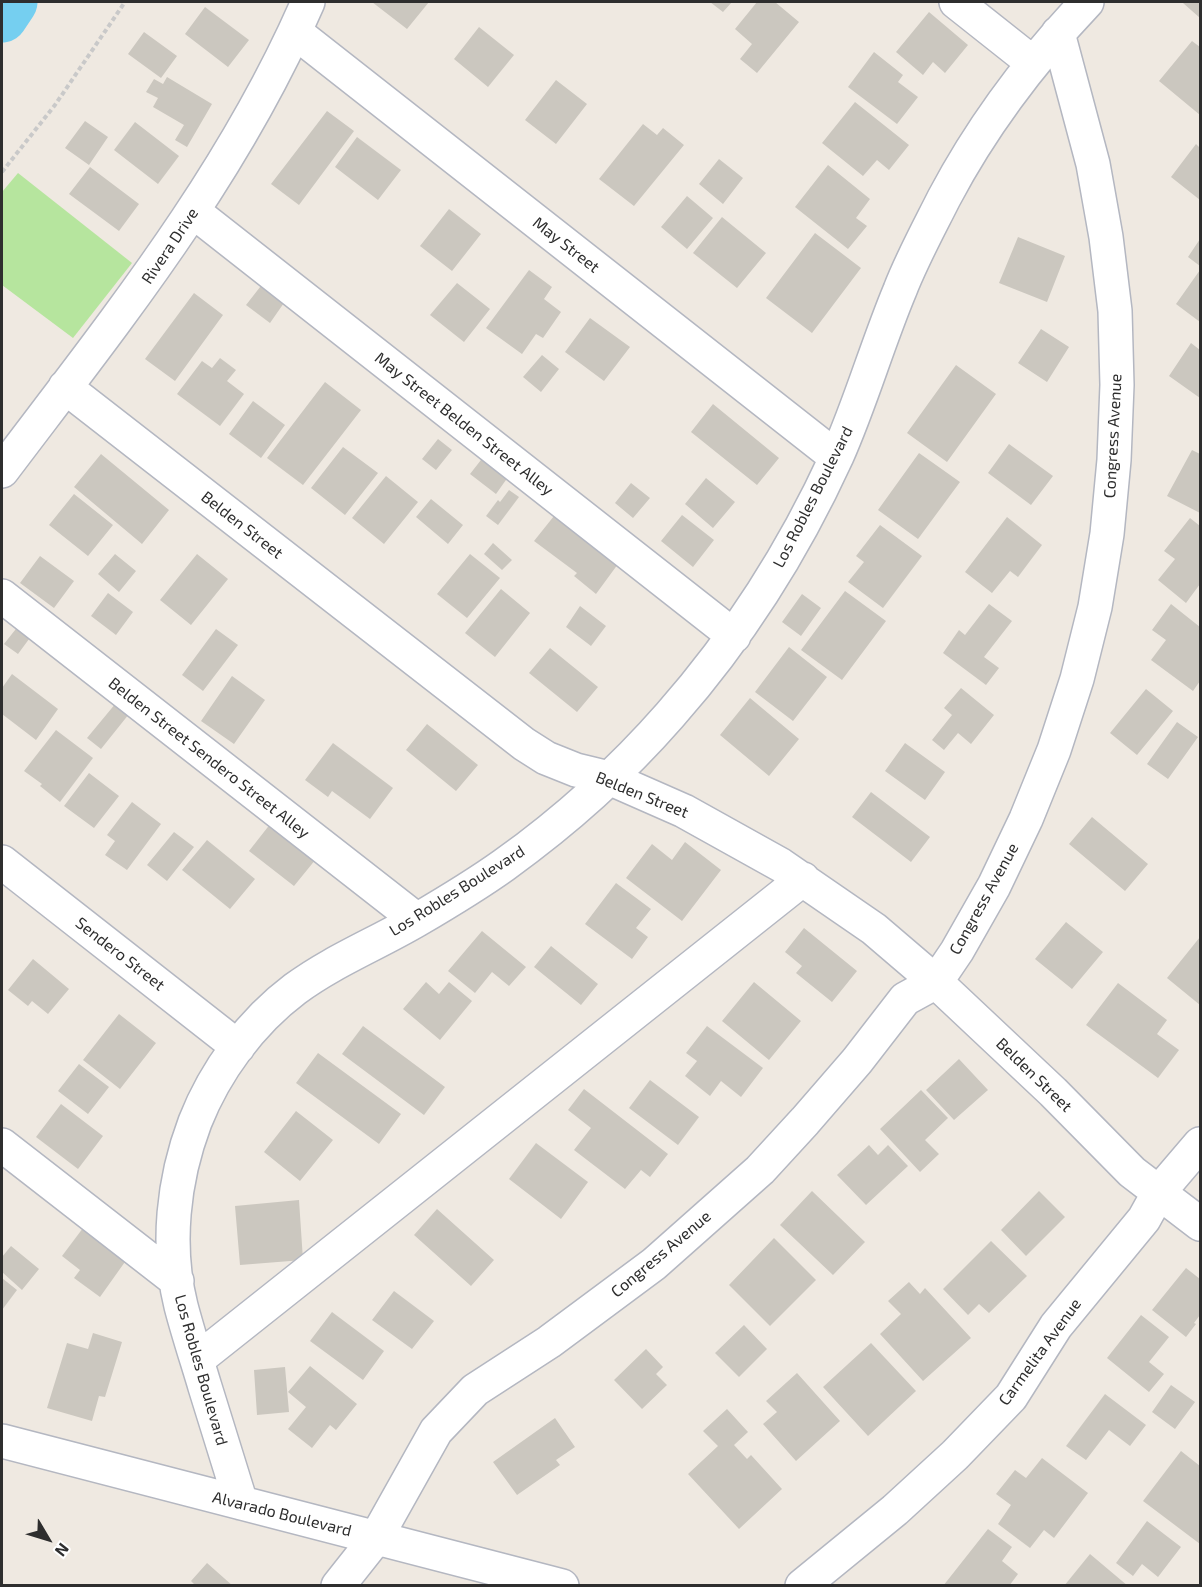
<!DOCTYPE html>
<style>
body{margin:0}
#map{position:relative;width:1202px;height:1587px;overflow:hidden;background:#efe9e1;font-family:"Exo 2",sans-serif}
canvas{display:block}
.frame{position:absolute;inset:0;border:3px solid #2e2e2e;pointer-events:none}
.north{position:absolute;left:18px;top:1509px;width:60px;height:60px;-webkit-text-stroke:4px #fff;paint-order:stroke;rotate:128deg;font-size:16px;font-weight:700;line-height:24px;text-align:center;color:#2e2e2e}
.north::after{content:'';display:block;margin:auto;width:21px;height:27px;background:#2e2e2e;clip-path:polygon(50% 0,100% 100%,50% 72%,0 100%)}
</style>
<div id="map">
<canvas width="1202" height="1587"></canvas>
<div class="frame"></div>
<div class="north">N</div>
</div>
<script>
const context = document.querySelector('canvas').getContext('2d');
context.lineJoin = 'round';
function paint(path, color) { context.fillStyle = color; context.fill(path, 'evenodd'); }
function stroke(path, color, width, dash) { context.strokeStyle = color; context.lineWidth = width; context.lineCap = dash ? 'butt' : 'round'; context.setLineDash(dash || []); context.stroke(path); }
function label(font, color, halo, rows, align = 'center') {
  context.font = font + ' "Exo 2",sans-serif'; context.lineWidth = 6; context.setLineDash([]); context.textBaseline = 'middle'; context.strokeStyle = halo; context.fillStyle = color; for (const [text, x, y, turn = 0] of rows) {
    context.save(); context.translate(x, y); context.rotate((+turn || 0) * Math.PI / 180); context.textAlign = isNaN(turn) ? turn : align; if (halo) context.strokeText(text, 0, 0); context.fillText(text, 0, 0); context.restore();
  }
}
paint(new Path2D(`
 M18,173L132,263L73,338L2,285V192Z`), '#b6e59e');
stroke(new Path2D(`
 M2,17L12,2`), '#75cff0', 51);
paint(new Path2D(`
 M372,2H429L407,29Z
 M710,2H732L723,12Z
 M757,2H775L799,22L757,73L740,59L752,44L735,29Z
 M1184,2H1200V18L1183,3Z
 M205,7L249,40L228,67L185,34Z
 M929,12L968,45L945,73L933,62L923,75L896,52Z
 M479,27L514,55L488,87L454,59Z
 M144,32L177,56L161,78L128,54Z
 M1192,41L1200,47V115L1159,81Z
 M874,52L903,75L898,82L918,97L897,124L848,87Z
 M167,77L212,104L187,147L175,140L184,125L153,107L158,98L146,92L154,79L163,84Z
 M556,80L587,104L556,144L525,120Z
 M855,102L909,145L889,170L877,160L863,176L822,143Z
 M327,111L354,131L299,205L271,184Z
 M85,121L108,137L89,165L65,148Z
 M135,122L179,156L158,184L114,150Z
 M643,124L657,135L663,128L684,145L634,206L599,179Z
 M357,137L401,170L378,200L335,167Z
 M1196,144L1200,148V200L1171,177Z
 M719,159L743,178L723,204L699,184Z
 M828,165L870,199L856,218L867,226L848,249L795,207Z
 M90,167L139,204L119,231L69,194Z
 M687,196L713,218L687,249L661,227Z
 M449,209L481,234L452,271L420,246Z
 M722,217L766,253L737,288L693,253Z
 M815,233L861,268L812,333L766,298Z
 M1018,237L1065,256L1047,302L999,283Z
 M1200,239V266L1188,257Z
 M529,270L552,287L544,299L561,312L543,338L536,334L522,354L486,328Z
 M1200,270V322L1176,304Z
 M264,282L286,300L270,323L246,305Z
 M457,283L490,309L464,342L430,315Z
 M194,293L223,315L175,381L145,359Z
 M590,318L630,347L604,381L565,352Z
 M1041,329L1069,347L1047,382L1018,363Z
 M1191,343L1200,350V398L1169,376Z
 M542,355L559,369L541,392L523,377Z
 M220,358L236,370L227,381L244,394L220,426L177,394L202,361L212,368Z
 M956,365L996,394L947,462L907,433Z
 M325,382L361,410L303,485L267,458Z
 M253,401L285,425L261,458L229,434Z
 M713,404L779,458L757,485L691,432Z
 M438,439L452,450L436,470L422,459Z
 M1009,444L1053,476L1031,505L988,473Z
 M343,447L378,473L345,515L311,488Z
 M1192,450L1200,454V513L1167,496Z
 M488,451L513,470L496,494L470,474Z
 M919,453L960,482L918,539L878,510Z
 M101,454L169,510L142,544L74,487Z
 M386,476L418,502L384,544L352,518Z
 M706,478L735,502L713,528L685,504Z
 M631,483L650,498L633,518L615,503Z
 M509,490L519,497L498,525L486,516L498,500L500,502Z
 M74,494L113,525L88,556L49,525Z
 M431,499L463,525L448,544L416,517Z
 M682,515L714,540L693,567L661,541Z
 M554,516L618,564L596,594L574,576L577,573L534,541Z
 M1007,517L1042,545L1018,577L1010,571L992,593L965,572Z
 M1190,518L1200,526V584L1186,603L1158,580L1175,559L1164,551Z
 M880,525L922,556L883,608L848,582L864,562L856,556Z
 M493,543L512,560L502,570L484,554Z
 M115,554L136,571L119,592L98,574Z
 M197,554L228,579L191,625L160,600Z
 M470,554L500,578L467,618L437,594Z
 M40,556L74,581L54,608L20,583Z
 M501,589L530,613L495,657L465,633Z
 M845,591L886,621L842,680L801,650Z
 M108,593L133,612L116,635L91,616Z
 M802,594L821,608L801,636L782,622Z
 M989,604L1012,621L984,657L999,668L986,685L943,653L959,630L965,635Z
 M1171,604L1200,627V681L1193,691L1151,660L1166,640L1152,630Z
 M580,606L606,626L591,646L566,627Z
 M19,625L32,635L18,654L4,644Z
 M216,629L238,645L203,691L182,675Z
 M789,647L827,677L793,721L755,692Z
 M550,648L598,687L577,712L529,673Z
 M12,674L58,709L36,740L2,714V688Z
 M232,676L265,700L234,744L201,721Z
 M961,688L994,715L971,744L958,733L944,750L932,740L952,715L944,708Z
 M1146,689L1173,711L1137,755L1110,733Z
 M750,698L799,739L769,776L720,735Z
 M116,703L129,714L101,749L87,738Z
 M1177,722L1198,737L1168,779L1147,764Z
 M427,724L478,765L456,791L406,750Z
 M56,730L93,758L60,802L40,786L42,784L24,771Z
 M333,743L393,788L370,819L332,791L328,797L305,780Z
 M905,743L945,772L925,800L885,771Z
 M89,773L119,796L94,828L64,806Z
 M871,792L930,837L911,862L852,817Z
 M132,802L161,824L127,870L105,855L115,841L107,835Z
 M1092,817L1148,864L1125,891L1069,844Z
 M271,823L316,859L294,886L249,851Z
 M174,832L194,847L167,881L147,865Z
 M207,840L255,879L230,909L182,870Z
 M685,842L721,870L682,921L626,878L652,844L672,860Z
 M616,883L651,909L636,928L648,937L632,959L585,924Z
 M1066,922L1103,952L1072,989L1035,959Z
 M804,928L857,971L832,1002L796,973L802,966L785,952Z
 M482,931L526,967L509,986L492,972L475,993L448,971Z
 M1200,937V1005L1167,978Z
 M551,946L598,984L581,1005L534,967Z
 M33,959L69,989L48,1014L32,1001L28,1006L8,990Z
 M426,982L439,994L449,982L472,1001L440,1040L403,1009Z
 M754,982L801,1021L769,1060L722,1021Z
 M1118,983L1167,1020L1157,1034L1179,1050L1158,1078L1086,1025Z
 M119,1014L156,1043L120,1089L83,1060Z
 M363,1026L445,1087L424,1115L342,1054Z
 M707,1026L763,1068L741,1097L721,1081L710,1096L685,1076L697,1061L686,1053Z
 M318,1053L401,1114L379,1144L296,1083Z
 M959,1059L988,1090L954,1120L926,1090Z
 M79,1064L109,1087L88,1114L58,1091Z
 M650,1080L699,1117L678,1145L629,1108Z
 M584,1089L668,1154L650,1177L641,1170L625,1189L574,1150L591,1128L568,1110Z
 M921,1090L948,1118L925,1140L939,1154L920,1172L880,1129Z
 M61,1104L103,1136L78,1169L36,1137Z
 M296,1111L333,1140L300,1181L264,1152Z
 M536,1143L588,1182L561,1219L509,1179Z
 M869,1145L878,1155L888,1145L908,1166L866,1205L837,1175Z
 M812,1191L865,1242L833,1275L780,1225Z
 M1039,1191L1065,1217L1026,1256L1001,1230Z
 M299,1200L303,1260L240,1265L235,1206Z
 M437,1209L494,1260L471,1286L414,1235Z
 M89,1220L132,1252L100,1297L74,1278L80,1270L62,1256Z
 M774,1238L816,1280L770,1326L729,1285Z
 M991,1241L1027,1276L989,1313L979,1304L968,1315L943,1289Z
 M11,1246L39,1269L22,1290L2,1272V1257Z
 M1186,1268L1200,1279V1315L1194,1323L1196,1324L1186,1337L1152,1310Z
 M2,1278L17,1290L2,1310Z
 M909,1282L920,1294L925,1288L971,1338L923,1381L880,1334L901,1314L888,1301Z
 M394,1291L434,1321L412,1349L372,1320Z
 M332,1312L384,1351L363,1380L310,1341Z
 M1141,1315L1169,1337L1149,1362L1164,1374L1149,1392L1107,1358Z
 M744,1325L767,1349L739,1377L715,1353Z
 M93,1333L122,1342L105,1397L99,1396L92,1421L47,1408L67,1343L88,1349Z
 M871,1343L916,1391L868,1436L823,1387Z
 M646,1349L663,1367L656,1374L667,1385L642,1409L614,1380Z
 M310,1366L357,1404L336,1430L330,1425L312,1448L288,1429L306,1407L288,1392Z
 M285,1367L289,1412L257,1415L254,1370Z
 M797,1373L840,1421L796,1461L763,1424L777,1412L766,1401Z
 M1171,1385L1195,1402L1175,1429L1152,1412Z
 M1105,1394L1146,1425L1130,1446L1109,1430L1086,1460L1066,1446Z
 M727,1409L748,1432L734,1445L747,1459L751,1455L782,1489L739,1529L688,1474L718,1446L703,1431Z
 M555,1418L575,1447L556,1460L560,1465L517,1495L493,1462Z
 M1181,1451L1200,1466V1544L1143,1501Z
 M1042,1458L1088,1493L1054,1538L1044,1530L1030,1548L998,1524L1011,1505L996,1494L1015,1470L1026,1478Z
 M1147,1521L1181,1547L1158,1577L1142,1564L1133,1576L1116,1563Z
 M988,1529L1012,1547L1002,1561L1018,1574L1009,1586H943Z
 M1090,1554L1128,1586H1064Z
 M207,1563L233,1586H196L191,1581Z`), '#cbc7bf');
const minor = new Path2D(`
 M956,2L1033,63
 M295,32L836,457
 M194,212L734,636
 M65,387L524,744L546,758L576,770L609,778L684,811L781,865L874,929L936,982L1053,1092L1132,1172L1200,1224
 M2,471C116,320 232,177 308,2
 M2,596L417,920
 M2,862L238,1047
 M2,1145L177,1281
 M197,1360L803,879
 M2,1441L562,1586
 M241,1503C229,1464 217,1426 205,1387C197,1360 188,1333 181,1306C166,1246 173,1180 195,1122C215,1071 251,1022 295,989C333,961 376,944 417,920C446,903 476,885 504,865C564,822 621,771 670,715C738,638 794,550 837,456C861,402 877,345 900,290C912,259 929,228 944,198C982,126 1032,60 1087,2
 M338,1586L376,1538L436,1431L475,1390L549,1342L654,1264L760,1170L805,1121L857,1061L905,999L936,982L957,951L994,886L1026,819L1054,750L1077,679L1095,607L1107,534L1114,460L1117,385L1115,311L1106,237L1093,164L1058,33
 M802,1586L895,1510L955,1455L1011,1397L1056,1326L1144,1219L1159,1192L1200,1144`);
stroke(minor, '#b4b7c1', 36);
stroke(new Path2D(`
 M2,172L55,105L125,2`), '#c9c9c9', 4, [4.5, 3]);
stroke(minor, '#fff', 33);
label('16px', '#2e2e2e', '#fff', [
 ["May Street",566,245,38],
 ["Rivera Drive",170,246,-56],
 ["May Street Belden Street Alley",464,424,38],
 ["Congress Avenue",1113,436,-87],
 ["Los Robles Boulevard",813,497,-63],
 ["Belden Street",242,525,38],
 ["Belden Street Sendero Street Alley",209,758,38],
 ["Belden Street",642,795,22],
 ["Los Robles Boulevard",457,891,-32],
 ["Congress Avenue",984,899,-61],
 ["Sendero Street",120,954,38],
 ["Belden Street",1034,1075,44],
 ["Congress Avenue",661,1254,-40],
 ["Carmelita Avenue",1040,1352,-54],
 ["Los Robles Boulevard",201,1370,74],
 ["Alvarado Boulevard",282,1514,14]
]);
</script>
